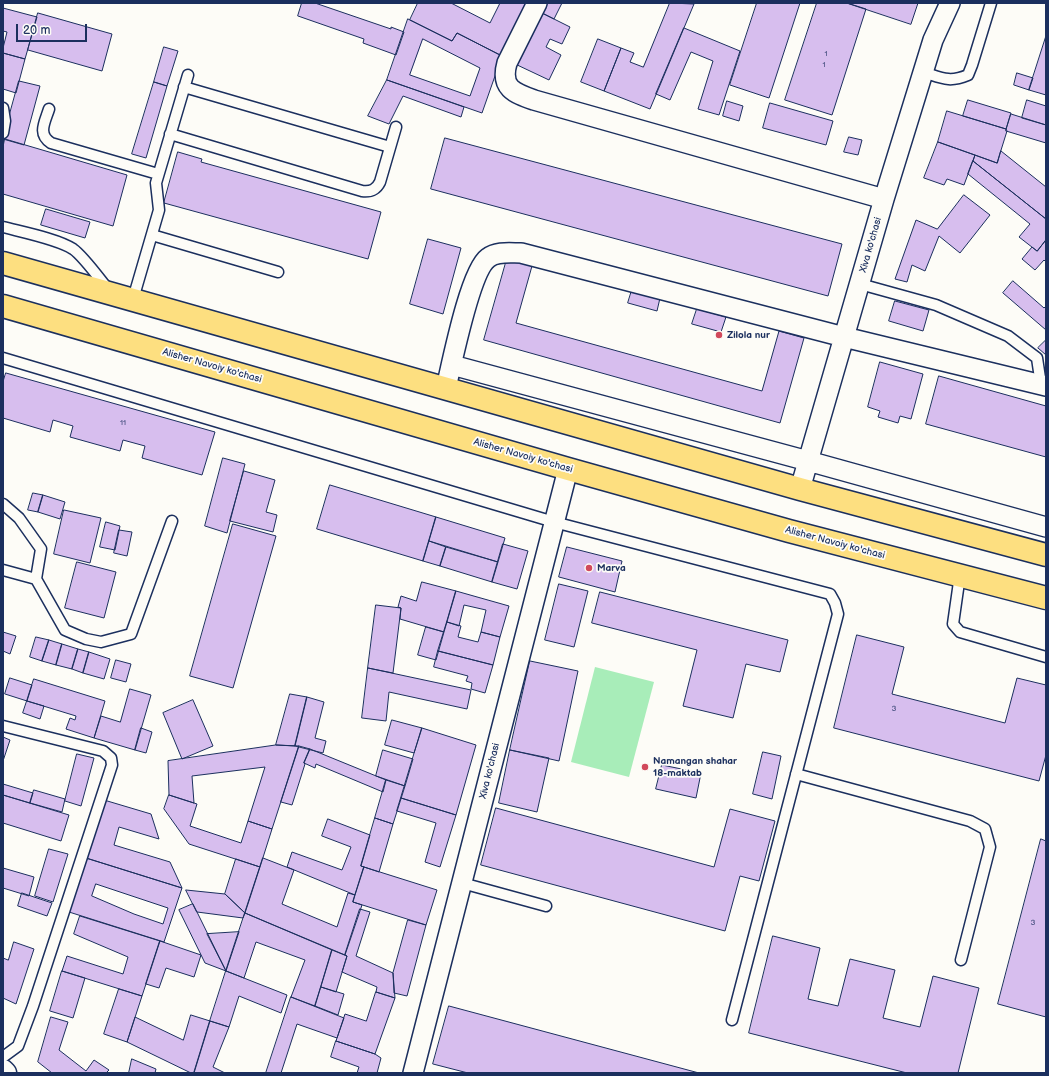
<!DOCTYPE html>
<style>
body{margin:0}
#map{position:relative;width:1049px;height:1076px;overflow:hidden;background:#fdfcf7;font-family:"Balsamiq Sans",sans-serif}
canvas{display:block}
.frame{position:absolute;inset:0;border:4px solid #1b2f5e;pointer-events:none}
.scale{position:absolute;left:16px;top:24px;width:71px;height:18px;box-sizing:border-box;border:2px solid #1b2f5e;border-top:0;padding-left:5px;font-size:12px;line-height:14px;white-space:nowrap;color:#1b2f5e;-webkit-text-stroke:3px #fdfcf7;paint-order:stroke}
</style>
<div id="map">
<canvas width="1049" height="1076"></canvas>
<div class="frame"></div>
<div class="scale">20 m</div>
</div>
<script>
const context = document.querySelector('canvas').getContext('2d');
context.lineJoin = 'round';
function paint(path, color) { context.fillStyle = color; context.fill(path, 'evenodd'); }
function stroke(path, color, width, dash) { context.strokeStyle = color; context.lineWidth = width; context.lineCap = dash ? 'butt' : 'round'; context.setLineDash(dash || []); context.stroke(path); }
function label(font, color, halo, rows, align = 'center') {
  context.font = font + ' "Balsamiq Sans",sans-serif'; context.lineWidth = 3.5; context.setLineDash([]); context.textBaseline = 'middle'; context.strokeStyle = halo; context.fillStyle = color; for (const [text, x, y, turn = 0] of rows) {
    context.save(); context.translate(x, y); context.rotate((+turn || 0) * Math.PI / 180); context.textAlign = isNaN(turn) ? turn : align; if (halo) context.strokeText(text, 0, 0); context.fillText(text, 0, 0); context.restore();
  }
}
paint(new Path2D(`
 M595,667L654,682L629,777L571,762Z`), '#a8edb9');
const building = new Path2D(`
 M302,3H315L391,29V27L404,32L396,55L363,43L364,39L298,16Z
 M418,3H451L490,23L500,3H529L502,56L457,33L452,41L410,20Z
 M542,3H562L554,19L538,11Z
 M670,3L694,4L650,109L604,91L621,48L634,53L630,62L643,67Z
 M757,3H800L769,98L730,85Z
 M817,3H847L866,9L832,115L785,100Z
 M847,3H918L911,24Z
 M3,8L37,17L25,59L3,53V48L7,32L3,31Z
 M538,11L570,27L562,44L550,39L546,47L561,55L549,80L513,63Z
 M38,13L112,34L102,71L28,50Z
 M408,19L452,41L457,33L502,56L482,113L387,80ZM423,39L480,68L470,96L410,75Z
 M684,28L740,51L719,115L698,109L713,61L691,52L670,100L656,94Z
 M1046,36V95L1029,90Z
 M598,39L621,48L604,91L581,82Z
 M164,47L178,51L167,86L154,82Z
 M3,53L25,59L16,93L3,89Z
 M1017,73L1033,78L1029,90L1014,85Z
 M387,80L464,107L461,117L403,96L389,124L368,116Z
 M19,81L40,86L24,145L3,139Z
 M154,82L167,86L146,158L132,154Z
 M968,100L1011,113L1006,129L963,116Z
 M1027,100L1046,106V125L1022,118Z
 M727,101L743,106L739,121L723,116Z
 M770,103L833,121L826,145L763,128Z
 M947,111L1006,129L1007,131L997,163L938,142Z
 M1011,114L1046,125V143L1006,131Z
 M849,137L862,140L858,155L844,152Z
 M445,138L842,244L828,296L431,189Z
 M5,139L127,175L113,226L3,194V147Z
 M938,142L975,155L964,185L947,179L944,185L924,178Z
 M1001,151L1046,187V219L973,161L975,155L997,163Z
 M178,152L202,159L201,162L381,212L368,259L164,203Z
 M973,161L1046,219V240L1037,251L1019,237L1030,224L968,174Z
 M964,195L990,215L960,253L939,236L925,271L912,265L907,282L895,279L916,220L937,229Z
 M46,209L90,222L85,238L41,225Z
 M428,239L461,248L443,314L410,304Z
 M1046,240V262L1044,260L1035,270L1022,259L1032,247L1037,251Z
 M507,259L532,266L516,323L762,391L779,331L804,338L780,423L484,340Z
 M1013,281L1044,308L1046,306V330L1003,293Z
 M632,290L660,298L657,311L628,303Z
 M895,301L929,310L923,331L889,321Z
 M697,309L726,317L721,332L692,324Z
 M1046,340V355L1038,348Z
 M880,362L923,374L911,419L900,416L898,423L878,417L880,411L868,407Z
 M6,373L215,432L202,475L142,458L145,446L123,440L120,451L70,437L73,426L53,420L50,432L3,418V382Z
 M939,376L1046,406V457L926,424Z
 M223,458L245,464L227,533L205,526Z
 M244,471L275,480L266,512L277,515L273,532L230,521Z
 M330,485L436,517L423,561L317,529Z
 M33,493L43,495L38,512L28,510Z
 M43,495L65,502L60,519L38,512Z
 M64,510L101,518L90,563L54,554Z
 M436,517L505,538L498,562L429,541Z
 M106,522L120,526L115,550L100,547Z
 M233,524L276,536L233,688L190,676Z
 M119,530L132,532L127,556L114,553Z
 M429,541L446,547L440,566L423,561Z
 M503,544L528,551L517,589L492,582Z
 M446,547L498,562L492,582L440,566Z
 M567,547L622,561L615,592L559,577Z
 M77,562L116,572L104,618L65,608Z
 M422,582L456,591L444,632L400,619L401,608L398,607L401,596L416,601Z
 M559,584L588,591L574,647L545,640Z
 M456,591L509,606L500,637L481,632L486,610L464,605L459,626L447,622Z
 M600,592L788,640L780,672L746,664L733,718L683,706L697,650L592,623Z
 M376,605L401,608L393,673L368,668Z
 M447,622L461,626L458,637L478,642L481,632L500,637L493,665L438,651Z
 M426,627L444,632L436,660L418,655Z
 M3,632L16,636L10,654L3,651Z
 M857,635L904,647L892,694L1005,723L1017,678L1046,685V755L1039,781L834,728Z
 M36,637L49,640L42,661L30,657Z
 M49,640L62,644L56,665L42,661Z
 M62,644L78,649L72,669L56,665Z
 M78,649L89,652L83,673L72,669Z
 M438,651L493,665L485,693L471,689L472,683L466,681L468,676L434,667Z
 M89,652L110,659L104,679L83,673Z
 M116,660L131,664L126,682L111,678Z
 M530,661L578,671L559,761L510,750Z
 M368,668L471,690L467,709L389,692L386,721L362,718Z
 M10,678L32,685L27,701L5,694Z
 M34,679L105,701L94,738L66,729L70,718L75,720L76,716L27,701Z
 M130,689L151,695L135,750L94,738L101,716L120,722Z
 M290,694L307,697L295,746L276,745Z
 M307,697L324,702L315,738L326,741L323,753L295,746Z
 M193,700L213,746L182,759L163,713Z
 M27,701L44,706L40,719L23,713Z
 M392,720L422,728L414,753L385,745Z
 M141,728L152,732L146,753L135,750Z
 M422,728L476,745L456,815L401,798Z
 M3,737L10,740L3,761Z
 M276,745L299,746L272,829L248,821L265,767L192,776L194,803L169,795L168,761Z
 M299,746L310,749L304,763L305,764L292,805L281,802Z
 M310,749L386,780L383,792L316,764L315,768L304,763Z
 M383,750L413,759L405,786L376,776Z
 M510,750L549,758L537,812L499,803Z
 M763,752L781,756L772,799L753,794Z
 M77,754L94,758L81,806L65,801Z
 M662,765L701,773L696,798L656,789Z
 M386,780L405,786L393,824L375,818Z
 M3,784L33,793L30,803L3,795Z
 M34,790L65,799L62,812L30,803Z
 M3,795L69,815L61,841L3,823Z
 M169,795L197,804L190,826L241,843L248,821L272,829L260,867L189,844L164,809Z
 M401,798L456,815L440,867L425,862L436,823L397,811Z
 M104,800L151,814L159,839L119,827L114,845L170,862L182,888L86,858Z
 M496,808L714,867L730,809L775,821L759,881L740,876L725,931L481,865Z
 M375,818L393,824L379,872L361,866Z
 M328,819L370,835L361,866L364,867L355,895L287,867L292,852L342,870L351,847L322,836Z
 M1041,839L1046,841V1017L998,1004Z
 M49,849L68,854L53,902L35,896Z
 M86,858L182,888L164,942L69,912ZM96,884L168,908L163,924L134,914L92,896Z
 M263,858L294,870L282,904L337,927L348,893L355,895L353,902L362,905L345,955L245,913Z
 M236,859L260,867L245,913L225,894Z
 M364,867L437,890L426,925L353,902Z
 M3,868L34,877L29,896L3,888Z
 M186,890L225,894L245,913L243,918L197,912Z
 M22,893L52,903L47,916L18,906Z
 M193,904L197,912L226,971L205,963L179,910Z
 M360,909L370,912L356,956L393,973L395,998L376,992L377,987L342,972L347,956L345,955Z
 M245,913L332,950L315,1006L291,997L305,960L256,942L244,978L226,971Z
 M80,916L160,941L142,996L62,971L67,956L123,974L128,957L74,934Z
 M408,920L426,925L407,996L394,993L393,973Z
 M239,932L226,971L207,934Z
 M773,936L820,948L808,999L838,1006L850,959L895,970L883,1018L920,1027L933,976L979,988L958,1073H907L749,1033Z
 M160,941L201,955L194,977L166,968L159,988L146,984Z
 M14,942L34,949L16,1004L3,998V958L8,960Z
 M332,950L347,956L336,992L321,987Z
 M62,971L85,978L73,1018L50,1011Z
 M226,971L287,995L281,1013L239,996L229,1027L210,1021Z
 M321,987L344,994L338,1015L315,1006Z
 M119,989L142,996L127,1042L104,1034Z
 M376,992L395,998L375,1054L336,1041L345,1014L366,1021Z
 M291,997L344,1018L337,1038L297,1024L281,1073H266Z
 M449,1006L699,1073H468L433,1064Z
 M191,1015L210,1021L194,1073H191L127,1042L135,1017L183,1040Z
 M51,1017L68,1022L59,1050L86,1071L94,1060L109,1070L106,1073H52L38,1062Z
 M210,1021L229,1027L213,1067L225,1073H194Z
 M336,1041L375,1054L381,1058L377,1073H357L359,1067L331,1057Z
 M132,1059L156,1069L155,1073H129Z`);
paint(building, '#d7beee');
stroke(building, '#1b2f5e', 1);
const lane = new Path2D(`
 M923,72C942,78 949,83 968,75L972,65L991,3
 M184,87L390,147
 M3,108L5,121L3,133
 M49,109C45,122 37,134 51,143L158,174
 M170,134L362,191C371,192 376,190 380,182L396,127
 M3,227C22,232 58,239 73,249C83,256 99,278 107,288
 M152,235L278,272
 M860,284L936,305L1008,336L1037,358L1041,385
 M133,299L159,210L156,183L188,75
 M3,358L554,522L830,594L835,603L838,614L732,1020
 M3,504L19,518L41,549L36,579L65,630L86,639L101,642L131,634L172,521
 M3,570L36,579
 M960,575L953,624L960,632L1046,657
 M3,726L103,751L111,758L112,765L33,1006L18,1046L3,1057
 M796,774L970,821L985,829L990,847L961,960
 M462,883L546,906`);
const street = new Path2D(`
 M537,3L507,63C500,88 514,93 534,100L884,199
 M452,365L808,461L1046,527
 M446,388C452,363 470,271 488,258C497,251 510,253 521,253L844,337L1046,386
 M800,489L884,199L933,40L950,3
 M413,1073L568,469`);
const secondary = new Path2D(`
 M3,1071L5,1073`);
const primary = new Path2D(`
 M3,263L800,489L1046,555
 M3,306L568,469L789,531L1046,598`);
stroke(lane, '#1b2f5e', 13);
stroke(street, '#1b2f5e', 22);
stroke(secondary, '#1b2f5e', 25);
stroke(primary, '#1b2f5e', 25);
stroke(lane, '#fdfcf7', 10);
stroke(street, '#fdfcf7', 19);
stroke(secondary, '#fdfcf7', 22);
stroke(primary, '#fddf80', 22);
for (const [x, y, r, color] of [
 [719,335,4,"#d1495b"],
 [589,568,4,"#d1495b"],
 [645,767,4,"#d1495b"]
]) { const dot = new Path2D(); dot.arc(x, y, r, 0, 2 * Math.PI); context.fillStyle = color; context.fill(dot); stroke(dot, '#fdfcf7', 1.5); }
label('8px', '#4a5382', null, [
 ["1",826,54],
 ["1",824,65],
 ["11",123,423],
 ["3",894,709],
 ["3",1033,923]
]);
label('10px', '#1b2f5e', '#fdfcf7', [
 ["Xiva ko'chasi",871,245,-74],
 ["Alisher Navoiy ko'chasi",212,366,16],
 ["Alisher Navoiy ko'chasi",523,456,16],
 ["Alisher Navoiy ko'chasi",835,543,15],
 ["Xiva ko'chasi",490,771,-76]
]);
label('bold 10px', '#1b2f5e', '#fdfcf7', [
 ["Zilola nur",727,335],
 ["Marva",597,568],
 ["Namangan shahar",653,761],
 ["18-maktab",653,773]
], 'left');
</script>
